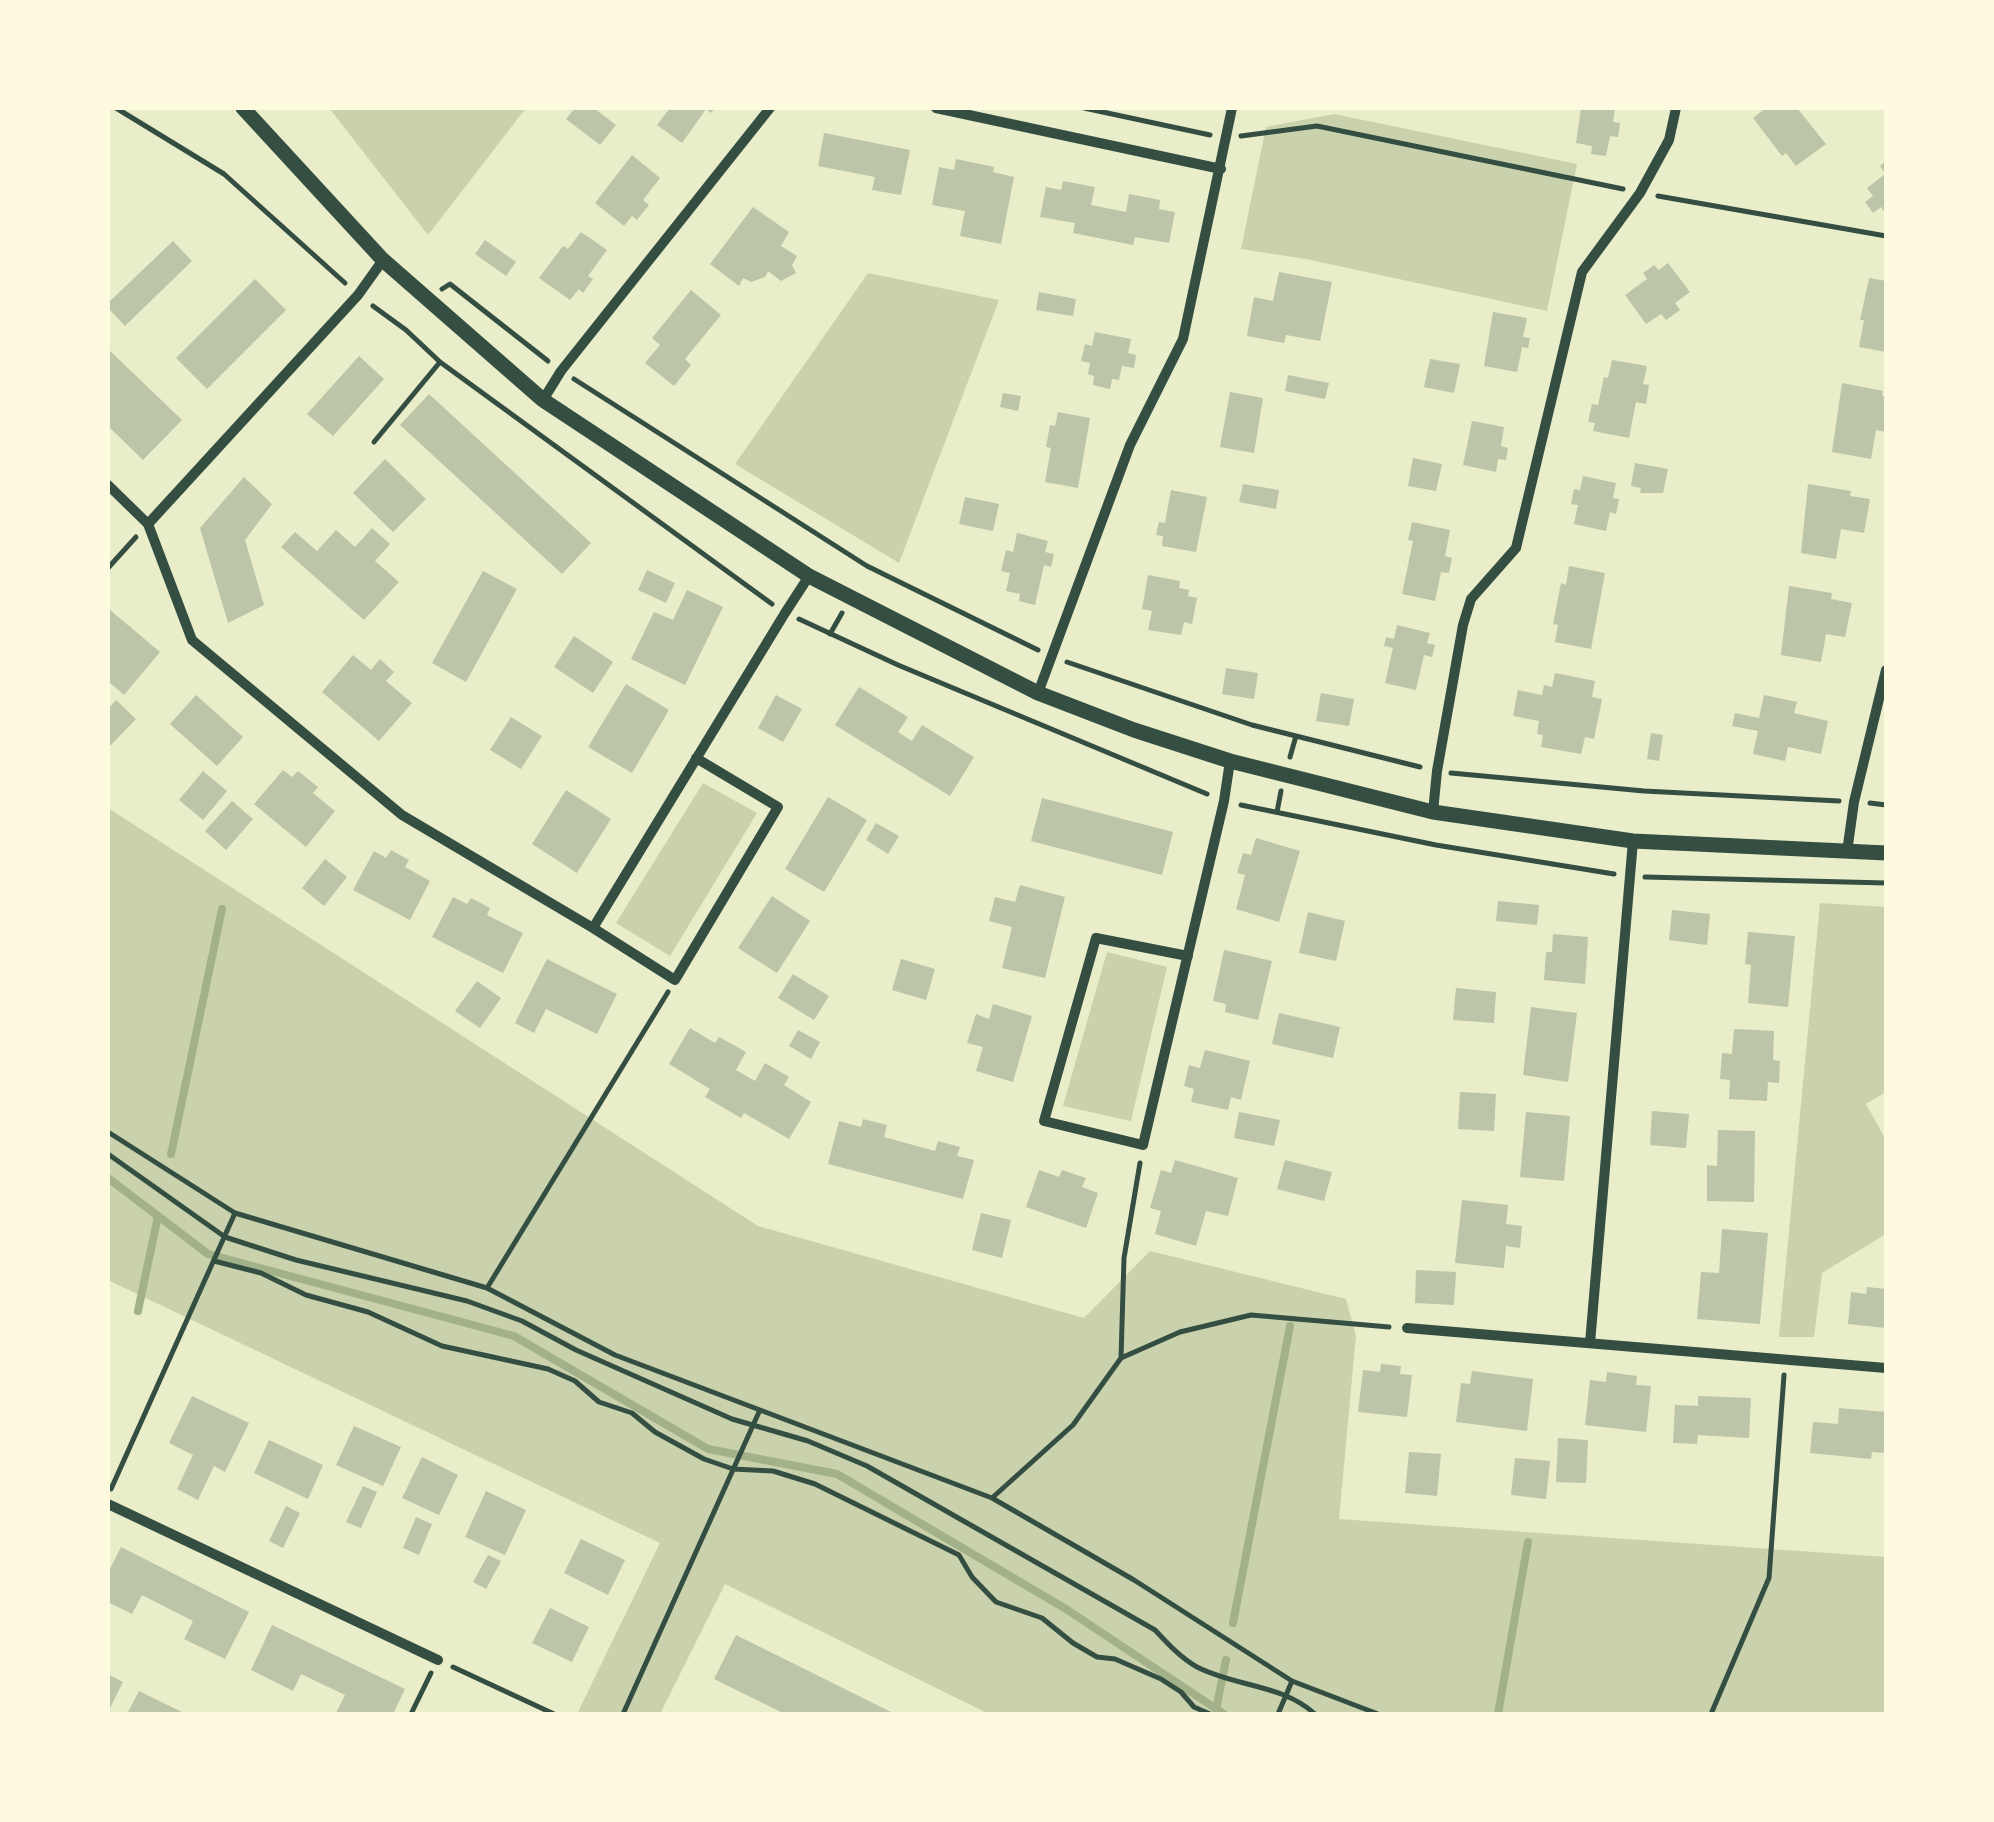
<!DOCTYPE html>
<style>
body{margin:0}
#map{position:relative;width:1994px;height:1822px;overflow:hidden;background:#e9edc9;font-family:"Noto Serif",serif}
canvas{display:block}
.frame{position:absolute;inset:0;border:110px solid #fefae0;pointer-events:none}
</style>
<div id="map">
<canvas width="1994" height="1822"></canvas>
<div class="frame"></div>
</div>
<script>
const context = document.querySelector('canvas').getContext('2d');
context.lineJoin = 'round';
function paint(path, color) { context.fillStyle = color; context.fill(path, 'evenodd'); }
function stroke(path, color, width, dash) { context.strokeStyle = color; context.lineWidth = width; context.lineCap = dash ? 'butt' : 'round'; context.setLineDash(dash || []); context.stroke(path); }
paint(new Path2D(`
 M329,108H526L428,235Z
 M1334,114L1577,164L1547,311L1306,259L1241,249L1266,127Z
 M868,273L999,300L899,563L735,464Z
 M703,783L757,813L670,956L616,923Z
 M108,808L758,1226L1084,1318L1150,1251L1346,1299L1356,1336L1339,1519L1886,1557V1714H989L725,1584L660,1714H577L660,1543L108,1280Z
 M1820,903L1886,907V1092L1866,1104L1886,1140V1234L1822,1273L1814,1337H1779Z
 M1107,952L1167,967L1131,1121L1063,1106Z`), '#cad2ad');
stroke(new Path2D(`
 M171,1154L222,909
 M108,1178L208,1254L514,1336L708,1449L837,1474L1066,1609L1224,1714
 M138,1311L158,1216
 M1233,1623L1290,1326
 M1216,1710L1226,1660
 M1498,1714L1528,1542`), '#a3b18a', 8);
paint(new Path2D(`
 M575,108H594L616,125L600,145L566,119Z
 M670,108H715L711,113L706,109L682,143L657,125Z
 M1581,108H1615L1613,122L1620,123L1618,137L1610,136L1606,156L1591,154L1592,146L1576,143Z
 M1766,108H1797L1826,144L1796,166L1786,153L1782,156L1753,118Z
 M824,133L910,150L901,195L872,190L875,177L818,166Z
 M632,155L660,178L643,200L649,205L637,220L632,216L624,226L595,203Z
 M956,159L994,167L993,172L1014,177L1001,244L960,236L965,211L932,205L939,167L954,170Z
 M1886,161V214L1881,207L1873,213L1865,202L1873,196L1867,188L1885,174L1880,166Z
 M1063,181L1095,187L1091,205L1126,212L1129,194L1160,200L1159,209L1175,212L1169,243L1135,237L1133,245L1073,233L1075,223L1040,217L1046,187L1061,190Z
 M753,207L789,232L781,246L797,256L792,265L796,273L781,281L768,271L765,277L751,282L743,278L739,286L710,264Z
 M581,232L607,250L588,276L593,279L583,293L579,289L570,300L539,278L563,246L568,249Z
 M485,240L516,262L506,276L475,254Z
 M173,241L192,261L125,326L108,308V303Z
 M1668,263L1690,292L1675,303L1680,310L1666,320L1661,314L1646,324L1625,295L1647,279L1643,273L1654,265L1659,270Z
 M1279,272L1332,282L1320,341L1286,335L1284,343L1247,336L1254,297L1273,301Z
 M1869,278L1886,281V352L1859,347L1864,320H1860Z
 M255,279L286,310L207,389L176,358Z
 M691,290L721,315L685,359L691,365L674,386L645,363L660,345L652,338Z
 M1039,292L1076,299L1073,316L1036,310Z
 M1493,312L1527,318L1523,337L1530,338L1528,348L1522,347L1517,372L1484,366Z
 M1095,332L1131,339L1128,353L1136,355L1134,368L1122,366L1119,380L1112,379L1110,389L1093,385L1094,376L1088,374L1090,363L1081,361L1085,344L1092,346Z
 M108,349L182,420L143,460L108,426Z
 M359,356L384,379L333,436L307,414Z
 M1430,359L1460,364L1454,393L1424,387Z
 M1612,360L1647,366L1643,384L1649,385L1646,404L1636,402L1629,438L1593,431L1595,423L1588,422L1592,404L1598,405L1604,377L1608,378Z
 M1288,375L1329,383L1325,399L1285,391Z
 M1842,383L1883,391L1882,396H1886V432L1876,430L1871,459L1832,452Z
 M1230,392L1263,398L1254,453L1220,447Z
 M1003,393L1021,396L1018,411L1000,407Z
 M429,394L591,543L562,574L400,425Z
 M1058,412L1090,418L1078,488L1045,482L1051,448L1046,447L1050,425L1055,426Z
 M1472,421L1504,427L1501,446L1508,448L1506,460L1498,459L1496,472L1463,465Z
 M1413,458L1442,464L1436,491L1408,486Z
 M385,459L426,499L393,532L353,493Z
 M1635,463L1668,469L1663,493H1640L1641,488L1631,486Z
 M1583,476L1616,483L1613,498L1619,499L1616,514L1610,512L1606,531L1574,524L1578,505L1571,504L1574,489L1580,490Z
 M244,477L272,504L245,540L264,605L228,623L200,528Z
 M1243,484L1279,490L1276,509L1239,502Z
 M1808,484L1851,491L1850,496L1870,499L1864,533L1841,529L1836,559L1801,553Z
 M1171,490L1207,497L1196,552L1162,546L1163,536L1156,535L1159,522L1165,523Z
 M965,497L999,504L993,531L959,524Z
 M1412,522L1450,530L1445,556L1452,558L1449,573L1441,572L1435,601L1402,594L1413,541L1408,540Z
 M372,528L390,544L375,561L399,582L364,620L281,547L295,532L317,551L336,530L355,547Z
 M1017,533L1048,541L1045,552L1054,554L1051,567L1044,565L1035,605L1019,601L1020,594L1006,591L1010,573L1001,571L1006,550L1013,552Z
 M1569,566L1605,573L1591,649L1555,642L1558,625L1553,624L1561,583L1566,585Z
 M647,570L675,583L666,603L638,590Z
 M483,571L517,589L466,682L432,663Z
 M1148,575L1180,581L1179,588L1189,590L1188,596L1197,598L1192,624L1184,622L1181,635L1148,630L1152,611L1142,609Z
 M1789,586L1832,593L1831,599L1852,603L1845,637L1826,634L1821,662L1781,655Z
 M687,590L723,607L685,685L631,659L654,612L673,620Z
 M110,610L160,652L124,695L108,681V614Z
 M1397,625L1430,633L1427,643L1435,645L1432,657L1424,655L1416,690L1385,683L1393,648L1384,646L1386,637L1394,639Z
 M574,636L613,662L593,693L554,667Z
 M353,655L371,670L380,659L394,672L386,681L412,703L379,741L322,692Z
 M1226,668L1258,673L1254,699L1222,694Z
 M1555,673L1595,681L1592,697L1602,699L1594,739L1585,737L1581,754L1541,747L1543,735L1537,734L1539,721L1513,716L1518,690L1542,695L1544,685L1552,687Z
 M626,684L669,710L632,773L588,747Z
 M859,687L908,717L898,732L912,741L922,725L974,757L950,796L835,725Z
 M1321,693L1354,699L1349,726L1316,721Z
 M196,695L243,737L217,766L170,724Z
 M776,695L802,709L783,742L758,728Z
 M1764,695L1797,702L1794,713L1828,721L1821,754L1788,747L1785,761L1753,754L1758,731L1732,726L1735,713L1759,718Z
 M116,700L136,719L110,746L108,709Z
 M511,717L542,736L521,769L490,750Z
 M1651,733L1663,735L1659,761L1647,759Z
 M283,770L292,777L298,771L318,787L313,793L335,811L306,847L254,804Z
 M203,771L227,791L203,820L179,800Z
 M566,790L611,819L577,873L532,844Z
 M828,797L867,820L824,892L785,869Z
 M1042,798L1173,832L1162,875L1031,841Z
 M232,801L253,819L226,850L205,831Z
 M876,823L899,836L888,854L866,840Z
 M1256,838L1300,851L1279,922L1236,909L1245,875L1237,873L1243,853L1251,855Z
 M391,850L409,860L405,867L430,881L410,920L353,890L374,851L386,858Z
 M325,859L347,877L324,906L302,888Z
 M1020,885L1065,897L1045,978L1002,968L1012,927L989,921L995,897L1015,902Z
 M772,896L810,921L777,973L738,948Z
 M453,897L467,904L471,898L490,908L487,915L523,933L503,973L432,937Z
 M1498,901L1539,905L1537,925L1496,921Z
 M1672,910L1710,914L1707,945L1669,940Z
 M1308,912L1345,921L1336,961L1299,953Z
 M1748,932L1795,936L1788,1007L1748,1003L1751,965L1745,964Z
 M1553,934L1588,937L1585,984L1544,980L1546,952H1552Z
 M1224,950L1272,961L1258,1020L1225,1012L1226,1004L1213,1001Z
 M547,959L617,994L597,1034L546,1009L534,1033L515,1023Z
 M901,959L935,969L926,1000L892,990Z
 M793,974L829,996L814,1020L778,998Z
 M477,981L501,998L480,1028L455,1011Z
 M1456,988L1496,992L1494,1023L1453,1020Z
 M993,1004L1032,1016L1013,1082L976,1071L983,1047L967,1043L976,1014L989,1019Z
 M1531,1007L1577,1013L1568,1082L1523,1075Z
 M1279,1013L1340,1027L1333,1058L1272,1044Z
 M690,1028L715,1043L719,1037L746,1052L736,1070L755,1081L765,1063L789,1077L784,1085L811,1102L789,1139L744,1113L741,1118L705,1097L710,1089L669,1064Z
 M1734,1029L1774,1031L1773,1060L1780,1061L1779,1083L1768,1082L1767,1101L1729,1099L1730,1080L1720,1079L1722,1053L1732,1054Z
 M798,1030L820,1042L811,1059L789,1046Z
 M1205,1050L1250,1061L1241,1100L1231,1097L1228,1110L1191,1102L1194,1089L1184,1086L1189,1065L1200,1068Z
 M1460,1092L1496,1094L1494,1131L1458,1129Z
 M1652,1111L1689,1114L1686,1148L1650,1145Z
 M1239,1112L1280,1120L1274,1146L1234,1138Z
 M1526,1112L1570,1116L1564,1181L1520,1177Z
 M863,1119L887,1125L884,1137L935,1151L938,1141L960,1147L957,1156L974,1160L963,1199L828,1164L839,1121L861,1127Z
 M1718,1130L1755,1131L1754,1202L1707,1201V1165L1717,1166Z
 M1175,1160L1238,1178L1228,1216L1206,1211L1196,1246L1155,1234L1161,1211L1150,1208L1161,1170L1171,1173Z
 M1285,1160L1332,1172L1324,1201L1277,1189Z
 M1039,1170L1059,1177L1062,1170L1086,1178L1082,1187L1098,1193L1086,1228L1026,1207Z
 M1462,1200L1508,1205L1506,1224L1522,1226L1520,1248L1506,1246L1504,1268L1455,1263Z
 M981,1213L1011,1220L1002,1258L972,1250Z
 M1722,1229L1768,1233L1760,1324L1697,1319L1701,1272L1719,1273Z
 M1416,1270L1456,1272L1454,1305L1415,1303Z
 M1867,1287L1886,1289V1328L1848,1324L1851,1292L1866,1294Z
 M1381,1364L1401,1366L1400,1374L1412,1375L1407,1417L1358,1412L1363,1370L1380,1372Z
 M1472,1371L1533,1379L1527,1431L1456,1422L1461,1383L1470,1384Z
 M1607,1372L1637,1376L1636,1385L1651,1386L1646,1432L1585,1425L1590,1380L1606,1382Z
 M192,1396L249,1423L225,1472L214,1466L198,1500L177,1489L193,1455L169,1443Z
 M1698,1396L1751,1398L1749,1438L1698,1435L1697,1444L1673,1443L1675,1405L1698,1406Z
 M1839,1408L1886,1412L1884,1453L1872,1452L1871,1459L1810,1453L1813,1422L1838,1424Z
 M354,1426L401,1447L383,1486L336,1465Z
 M1558,1438L1588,1440L1586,1483L1556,1482Z
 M269,1440L323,1465L308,1499L254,1473Z
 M1409,1452L1441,1454L1437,1496L1405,1493Z
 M422,1457L458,1475L439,1515L402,1498Z
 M1515,1458L1550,1461L1546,1499L1511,1495Z
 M363,1486L377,1492L361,1528L346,1522Z
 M486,1491L526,1510L505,1555L465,1537Z
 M286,1506L300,1513L283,1548L269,1541Z
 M416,1517L432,1524L419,1555L403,1548Z
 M581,1539L625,1560L608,1595L564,1573Z
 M121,1547L249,1612L225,1659L184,1639L193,1621L142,1595L132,1614L108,1602V1573Z
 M488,1555L501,1561L486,1589L473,1582Z
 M550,1608L589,1627L572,1662L532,1643Z
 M272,1625L405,1689L393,1714H339L336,1713L345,1695L301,1674L293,1691L251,1670Z
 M736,1635L895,1714H785L714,1679Z
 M108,1674L123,1682L108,1712Z
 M139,1691L186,1714H127Z`), '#bcc5a7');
stroke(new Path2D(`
 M116,108L224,174L345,283
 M1084,108L1210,135
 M1241,136L1317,126L1623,189
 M1658,196L1886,236
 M442,289L450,284L548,361
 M373,306L406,330L440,362L772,604
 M574,379L867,566L1038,650
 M374,442L440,362
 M108,568L136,537
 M799,619L898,665L1207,794
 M830,634L842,613
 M1067,662L1252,725L1420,767
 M1290,757L1296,736
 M1451,773L1644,791L1839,801
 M1870,803L1886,805
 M1241,805L1436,845L1614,874
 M1277,812L1281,791
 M1645,877L1886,883
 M108,1132L235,1213L487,1288L615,1355L992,1498L1134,1580L1292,1681L1378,1714
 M108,1154L225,1237L296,1260L467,1301L522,1321L576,1350L732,1419L808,1441L867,1466L1155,1630C1168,1644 1181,1658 1197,1667C1236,1687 1282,1684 1315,1714
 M214,1261L261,1273L306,1295L368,1312L442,1346L548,1369L575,1381L599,1402L632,1413L655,1432L704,1459L733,1469L773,1471L815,1484L959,1555L972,1577L996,1602L1042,1618L1073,1643L1097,1657L1115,1659L1161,1679L1181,1692L1194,1707L1210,1714
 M487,1288L668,992
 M1121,1358L1124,1258L1140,1163
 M111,1489L235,1213
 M992,1498L1073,1425L1121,1358L1180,1332L1251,1315L1389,1327
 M453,1667L554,1714
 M411,1714L431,1673
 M623,1714L759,1412
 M1278,1714L1292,1681
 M1711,1714L1769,1578L1784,1375`), '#344e41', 5);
stroke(new Path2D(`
 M936,108L1221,169
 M383,260L358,295L148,524L192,640L402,815L593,928
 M543,400L561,371L770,108
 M108,485L148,524
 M1038,693L1130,445L1183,339L1232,108
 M696,758L778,807L675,980L593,928L785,613L809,576
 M1433,812L1437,771L1463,625L1471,599L1516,548L1582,272L1640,193L1669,140L1676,108
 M1847,852L1854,802L1886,670
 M1188,956L1096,938L1044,1121L1143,1145L1224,801L1230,761
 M1407,1328L1886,1368
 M1590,1343L1633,841
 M108,1504L438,1660`), '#344e41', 10);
stroke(new Path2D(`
 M243,108L383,260L543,400L809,576L1038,693L1134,730L1230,761L1433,812L1633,841L1886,853`), '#344e41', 15);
</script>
